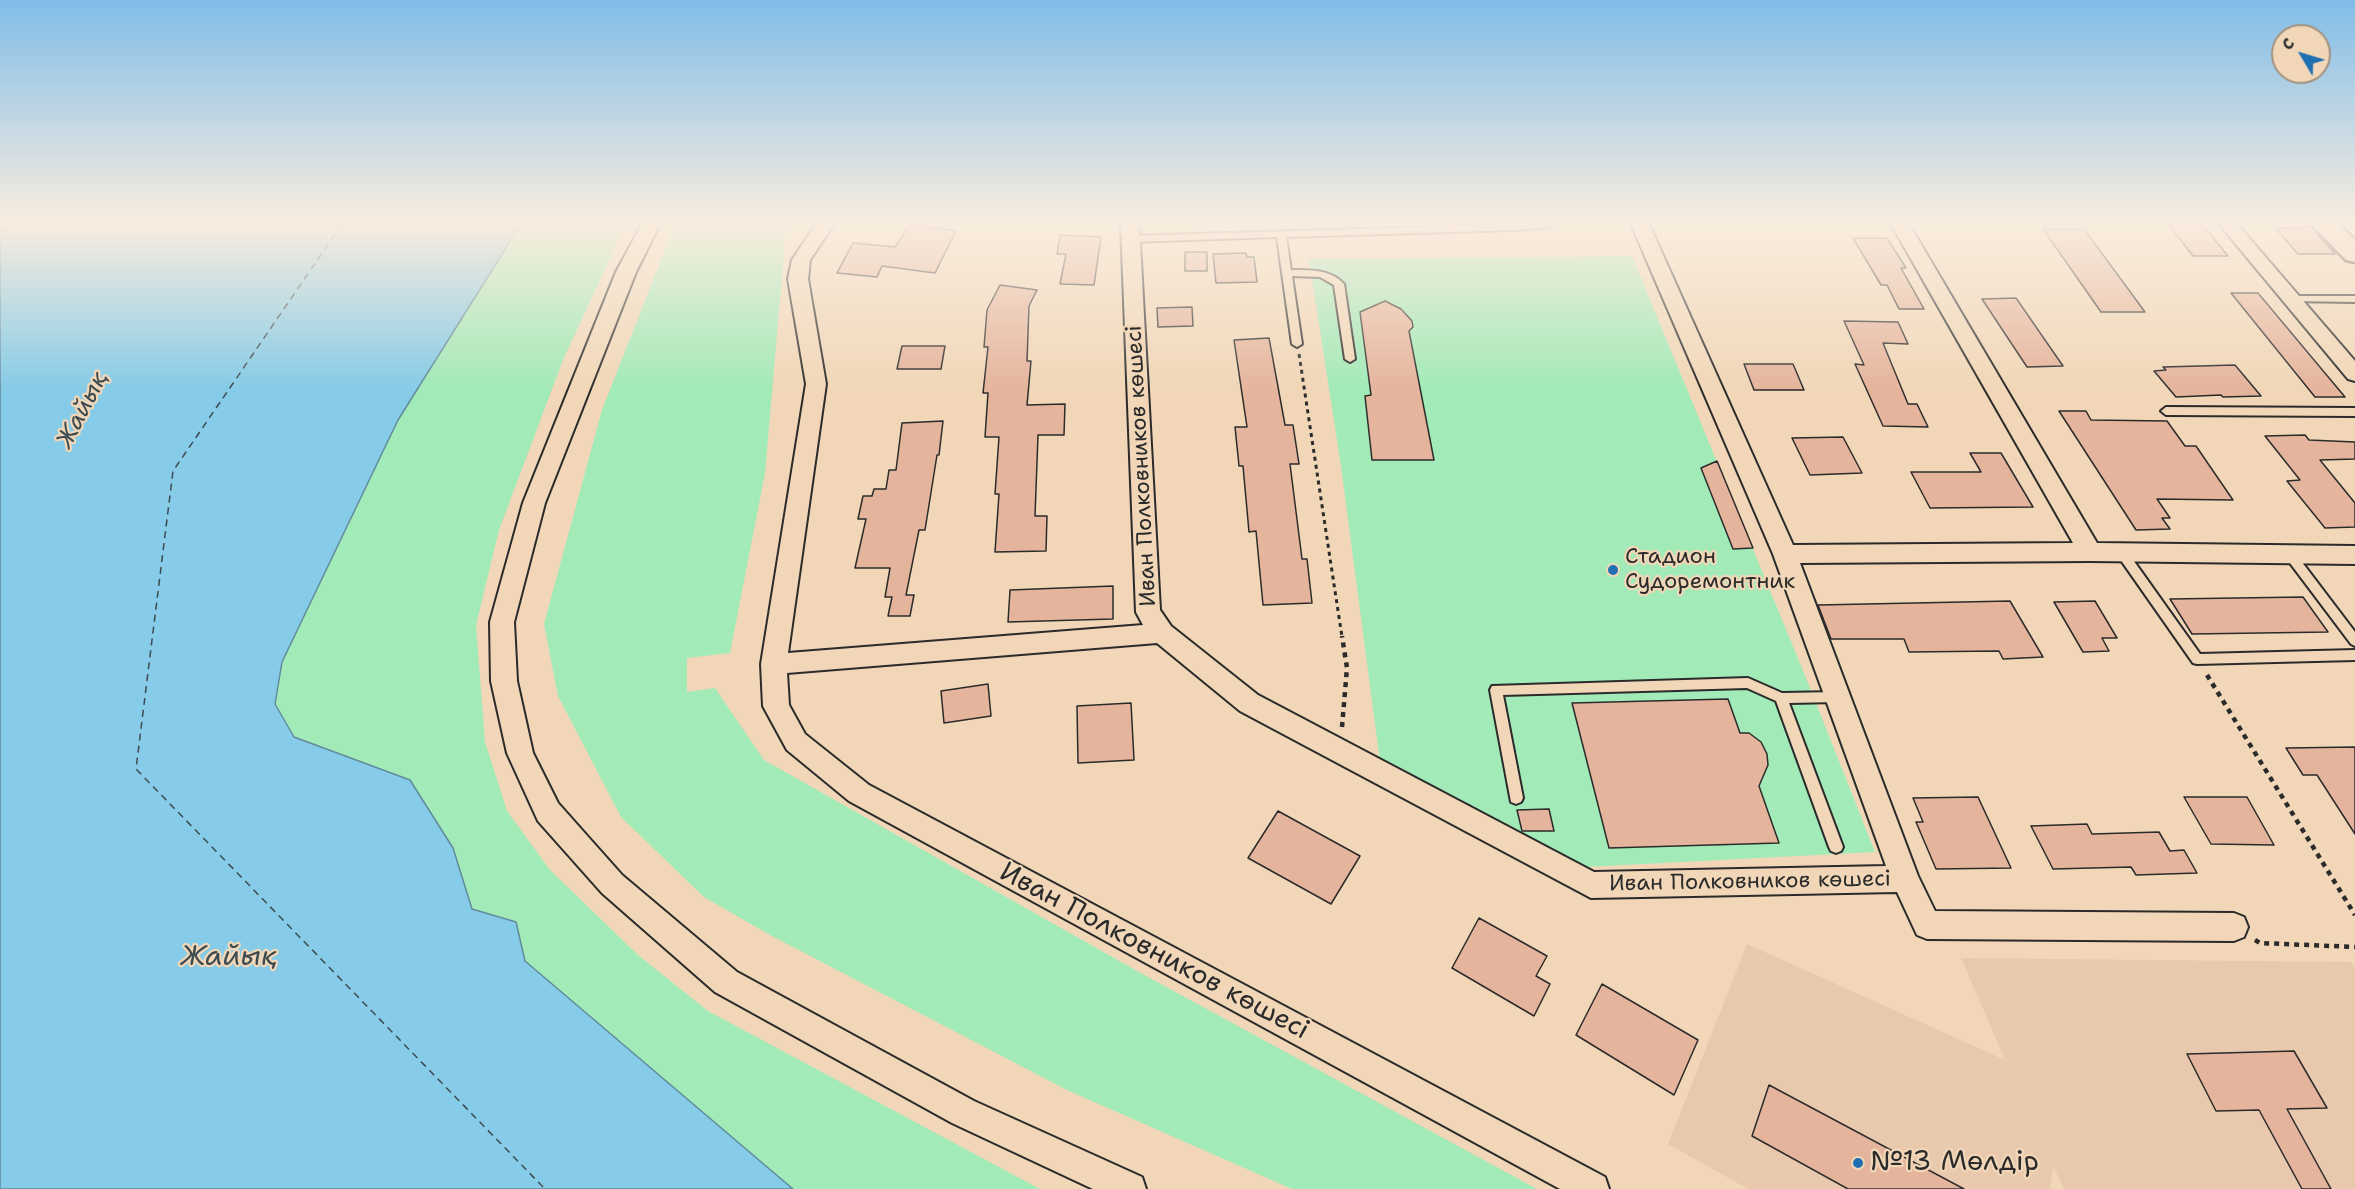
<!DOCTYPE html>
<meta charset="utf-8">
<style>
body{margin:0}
#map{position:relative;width:2355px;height:1189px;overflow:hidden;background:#f1d7b8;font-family:"Shantell Sans",sans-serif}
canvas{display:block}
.north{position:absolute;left:2271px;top:24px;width:60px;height:60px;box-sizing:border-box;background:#f1d7b8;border:2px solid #a29280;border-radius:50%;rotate:308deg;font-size:16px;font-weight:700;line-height:24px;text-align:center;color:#2b2b2b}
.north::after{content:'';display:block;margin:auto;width:21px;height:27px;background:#1f6fb2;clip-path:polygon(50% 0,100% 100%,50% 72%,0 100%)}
</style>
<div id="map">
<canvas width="2355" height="1189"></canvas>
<div class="north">С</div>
</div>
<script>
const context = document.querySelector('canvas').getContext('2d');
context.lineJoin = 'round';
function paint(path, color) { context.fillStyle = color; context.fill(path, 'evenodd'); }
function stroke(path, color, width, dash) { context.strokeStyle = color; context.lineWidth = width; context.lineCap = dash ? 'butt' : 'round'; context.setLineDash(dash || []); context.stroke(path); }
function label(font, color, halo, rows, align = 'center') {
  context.font = font + ' "Shantell Sans",sans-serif'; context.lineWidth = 4.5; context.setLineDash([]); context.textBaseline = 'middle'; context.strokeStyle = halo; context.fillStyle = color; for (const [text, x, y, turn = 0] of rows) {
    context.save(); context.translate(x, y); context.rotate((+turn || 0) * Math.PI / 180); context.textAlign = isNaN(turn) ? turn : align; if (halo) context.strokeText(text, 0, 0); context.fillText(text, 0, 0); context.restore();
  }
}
paint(new Path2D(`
 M1747,944L2005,1060L1961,958L2351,962L2355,968V1189H2064L2053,1166L2050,1189H1748L1668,1144Z`), '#e9c9ad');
paint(new Path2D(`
 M521,224H626L563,360L499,530L476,625L485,742L507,811L550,870L638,955L708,1011L1040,1189H793L525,961L516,922L472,909L453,848L410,780L294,737L275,704L282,662L398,420Z
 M675,224H713L786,231L765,473L730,653L687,658V692L715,688L764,760L1137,971L1537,1189H1292L1067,1090L770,935L704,897L621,817L558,696L544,624L602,410Z
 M1632,256L1804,673L1875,852L1585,867L1380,762L1341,466L1309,259Z`), '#a2eab8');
const water = new Path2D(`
 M0,224H521L398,420L282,662L275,704L294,737L410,780L453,848L472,909L516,922L525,961L793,1189H0Z`);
paint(water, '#86cbe7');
stroke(water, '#628b9c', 1.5);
stroke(new Path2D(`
 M342,224L173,471L136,769L545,1189`), '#3d4b51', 1.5, [7, 5]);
const building = new Path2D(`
 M910,224L956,231L935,273L882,266L877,277L837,273L853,243L895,247Z
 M2168,224H2202L2228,256H2193Z
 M2311,227L2335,254H2298L2275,228Z
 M2043,229H2084L2145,312H2101Z
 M1060,235L1101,237L1094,285L1060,284L1066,254H1057Z
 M1853,238H1887L1906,268H1901L1924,309H1899L1887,285H1881Z
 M1185,252H1207V271H1185Z
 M1246,253L1247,257H1254L1257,282L1216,283L1213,254Z
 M1000,285L1037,290L1029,306L1027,361H1031L1027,405L1065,404L1064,435H1038L1035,516H1047L1046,551L995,552L999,494H995L999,437H985L988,393H983L988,347H984L987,310Z
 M2231,293H2258L2345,397H2315Z
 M2016,298L2063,366L2027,367L1982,299Z
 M1385,301L1401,309L1412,321L1413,327L1409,331L1434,460H1372L1365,396L1371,395L1360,312Z
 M1192,307L1193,326L1158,327L1157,308Z
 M1844,321L1898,322L1908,344L1883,343L1908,404H1917L1928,427L1883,426L1855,364L1864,365Z
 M1269,338L1285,425H1293L1299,464H1290L1302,559H1307L1312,603L1263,605L1256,531L1249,532L1243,466H1239L1235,427H1247L1234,340Z
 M902,346H945L941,369H897Z
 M1744,364H1793L1804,390H1754Z
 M2235,365L2261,396L2223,397L2221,395L2176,397L2154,371L2166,370L2163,367Z
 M2059,411H2086L2091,420L2167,421L2185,446H2196L2233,500L2157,499L2170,518H2162L2170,529L2136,530Z
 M943,421L939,455H937L925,530H919L906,595H914L910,616H888L892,597H885L890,568H855L866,519H858L863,496H872L874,489H886L889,470H896L902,423Z
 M2305,435L2309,440L2355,442V459L2320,460L2355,503V527L2325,528L2287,481L2300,480L2265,436Z
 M1843,437L1862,473L1810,475L1792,438Z
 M1970,453H2001L2033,507L1930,508L1911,472H1981Z
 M1717,461L1753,548L1733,549L1701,468Z
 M1113,586V619L1008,622L1010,590Z
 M2303,597L2328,632L2192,634L2170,599Z
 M2010,601L2043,657L2003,659L1999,651L1909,652L1904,639H1831L1818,605Z
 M2095,601L2117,638H2102L2109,651L2083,652L2054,602Z
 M988,684L991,716L944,723L941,691Z
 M1728,699L1740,733H1749L1761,742L1767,754L1768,765L1759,786L1779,843L1609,848L1572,703Z
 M1131,703L1134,760L1078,763L1077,706Z
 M2355,747V834L2317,775H2303L2286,748Z
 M1978,797L2011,868L1936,869L1916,822H1923L1913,798Z
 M2184,797H2247L2274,845L2211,844Z
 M1549,809L1554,831H1522L1517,810Z
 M1278,811L1360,856L1331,904L1248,858Z
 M2087,824L2092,834L2159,832L2170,851L2184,850L2197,873L2136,875L2131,867L2053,869L2031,826Z
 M1479,918L1547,956L1536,976L1550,984L1534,1016L1452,968Z
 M1602,984L1698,1040L1674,1095L1576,1035Z
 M2294,1051L2327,1108L2287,1109L2331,1189H2302L2259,1110L2216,1111L2187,1054Z
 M1769,1085L1964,1189H1848L1752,1136Z`);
paint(building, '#e5b49c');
stroke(building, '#2b2b2b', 1.5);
const lane = new Path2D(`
 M1524,224H1555L1550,227L1516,230L1286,237L1291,270C1310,270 1330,269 1344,284L1355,359L1350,362L1345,359L1334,285L1320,277L1292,276L1302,344L1297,347L1292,344L1277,237L1130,242L1125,239L1130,236Z
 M2291,296H2355V302L2288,301L2286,299Z
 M2166,407L2355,408V416L2166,415L2161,411Z
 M2122,549L2126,550L2200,654L2355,650V660L2197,664L2193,663L2118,556L2116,553L2118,550Z
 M2291,552L2295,553L2355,632V646L2351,644L2287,559L2285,556Z
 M1748,678L1782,693L1838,692L1843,693L1844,697L1843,701L1838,702L1789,703L1843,847L1841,851L1836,853L1831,851L1829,847L1776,701L1747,688L1503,695L1523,798L1521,802L1516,804L1511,802L1490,690L1492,686Z`);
const street = new Path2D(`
 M642,224H660L636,272L545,503L514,622L517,681L533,753L558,803L622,875L737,972L974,1101L1142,1177L1146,1189H1093L952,1123L715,992L602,893L538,821L507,753L491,681L490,622L523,503L616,272Z
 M816,224H834L810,260L808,279L826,384L788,653L1143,625L1136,612L1121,224H1139L1160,610L1171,626L1258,695L1594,872L1886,866L1773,554L1631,224H1649L1793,545L2073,543L1891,224H1909L2097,543L2355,546V564L2090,561L1800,563L1918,876L1935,911L2234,913L2244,917L2248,927L2244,937L2234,941L1927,939L1917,935L1897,892L1591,898L1240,711L1157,643L787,673L789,705L805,734L869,785L1605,1177L1609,1189H1560L849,801L787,750L763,706L761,664L806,384L788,279L792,260Z
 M2219,224H2237L2355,361V381L2348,379Z`);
const secondary = new Path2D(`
 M2311,224H2338L2355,240V262L2346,260Z`);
stroke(lane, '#2b2b2b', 4);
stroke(street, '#2b2b2b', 4);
stroke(secondary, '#2b2b2b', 5);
stroke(new Path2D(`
 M1299,354L1342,637`), '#2b2b2b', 3, [4, 4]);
stroke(new Path2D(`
 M2207,675L2355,915
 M1342,727L1347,668L1342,636
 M2255,940L2260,943L2355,947`), '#2b2b2b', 4.5, [5, 5]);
paint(lane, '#f1d7b8');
paint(street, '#f1d7b8');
paint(secondary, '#f1d7b8');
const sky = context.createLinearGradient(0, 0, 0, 390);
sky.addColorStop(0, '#81bde8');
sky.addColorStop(0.57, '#f9eddf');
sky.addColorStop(1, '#f9eddf00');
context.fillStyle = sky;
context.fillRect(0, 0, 2355, 390);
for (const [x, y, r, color] of [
 [1613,570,6,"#1f6fb2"],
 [1858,1163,6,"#1f6fb2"]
]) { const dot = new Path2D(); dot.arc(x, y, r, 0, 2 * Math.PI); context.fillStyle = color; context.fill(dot); stroke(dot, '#f1d7b8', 2); }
label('22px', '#2b2b2b', '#f1d7b8', [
 ["Иван Полковников көшесі",1142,466,-93],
 ["Иван Полковников көшесі",1750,882,-1]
]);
label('22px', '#2b2b2b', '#f1d7b8', [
 ["Стадион",1625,557],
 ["Судоремонтник",1625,582]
], 'left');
label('italic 24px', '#3d4b51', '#f1d7b8', [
 ["Жайық",83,410,-62]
]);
label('27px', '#2b2b2b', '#f1d7b8', [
 ["Иван Полковников көшесі",1154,952,28]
]);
label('27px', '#2b2b2b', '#f1d7b8', [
 ["№13 Мөлдiр",1870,1163]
], 'left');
label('italic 28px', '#3d4b51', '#f1d7b8', [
 ["Жайық",229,958]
]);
</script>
